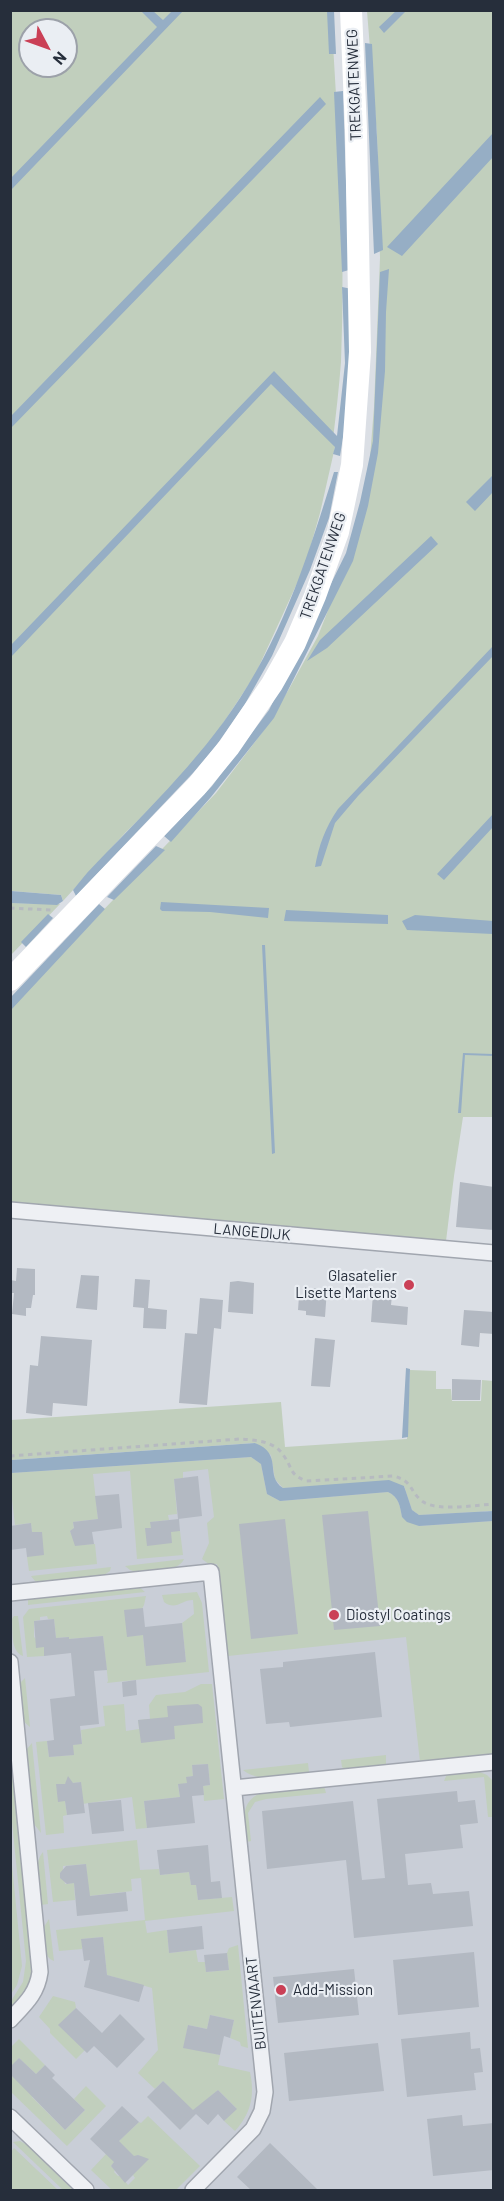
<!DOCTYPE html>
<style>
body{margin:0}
#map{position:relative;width:504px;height:2201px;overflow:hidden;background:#dbdfe5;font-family:Barlow,sans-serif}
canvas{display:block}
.frame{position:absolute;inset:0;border:12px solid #262e3b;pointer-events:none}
.north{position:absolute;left:18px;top:18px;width:60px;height:60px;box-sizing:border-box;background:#eaeef3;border:2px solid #9ca1a9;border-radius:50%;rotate:131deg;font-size:16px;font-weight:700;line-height:24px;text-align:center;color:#262e3b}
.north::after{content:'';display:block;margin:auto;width:21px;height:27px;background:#ca4056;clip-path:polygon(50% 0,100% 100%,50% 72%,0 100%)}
</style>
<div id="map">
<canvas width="504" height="2201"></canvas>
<div class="frame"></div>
<div class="north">N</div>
</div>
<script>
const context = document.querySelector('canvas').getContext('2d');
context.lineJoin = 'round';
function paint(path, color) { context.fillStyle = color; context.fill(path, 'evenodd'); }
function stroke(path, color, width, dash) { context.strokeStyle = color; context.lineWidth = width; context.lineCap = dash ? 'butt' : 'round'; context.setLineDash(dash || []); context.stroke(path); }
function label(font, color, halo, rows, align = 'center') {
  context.font = font + ' Barlow,sans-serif'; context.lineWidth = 4.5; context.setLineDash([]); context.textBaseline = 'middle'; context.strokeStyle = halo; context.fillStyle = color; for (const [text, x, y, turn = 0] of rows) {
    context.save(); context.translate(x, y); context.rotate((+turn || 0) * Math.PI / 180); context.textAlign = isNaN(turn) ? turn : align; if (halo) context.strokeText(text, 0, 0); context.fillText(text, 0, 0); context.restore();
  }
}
paint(new Path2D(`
 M259,1449L493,1514V2190H11V1467Z`), '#c9ced7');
paint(new Path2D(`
 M10,11H331C338,128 346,245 341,362C339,388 336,414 333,439L335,447L320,513L305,566L255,675L216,734L176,784L126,832L63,901L61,895L11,891ZM30,30H66V66H30Z
 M367,11H493L494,1117H463L454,1176L446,1241L11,1204L10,1007L216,793L261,734L289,689L318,636L341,577L369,470L374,407L380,258L377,136Z
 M11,903L60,904L11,955Z
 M410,1370L436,1371V1389H451L452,1401H481L482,1380L493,1381V1511L419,1515L412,1510L404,1486H319L283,1488L275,1479L271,1455L255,1443L11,1460V1420L281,1402L285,1447L407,1439Z
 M251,1457L261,1464L267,1494L280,1501L388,1492C399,1497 400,1506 402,1517L419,1526L493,1521V1755L420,1762L406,1637L228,1656L217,1564L210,1565L202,1559L209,1543L207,1523L214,1517L208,1469L183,1472V1478L174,1479L177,1514L168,1515L169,1520L151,1522V1528L145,1529L180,1531L183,1555L137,1559L130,1471L93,1474L98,1519L73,1522L74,1529L70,1531L76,1545L95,1544L97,1564L29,1571L27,1557L42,1532H32L31,1523L15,1525L11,1491V1473Z
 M184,1559C178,1573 150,1570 136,1572L130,1570L125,1566Z
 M111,1567L110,1571L104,1575L40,1582L35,1581L31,1576Z
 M139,1587L145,1592L28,1605V1598Z
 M197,1592L202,1603L209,1672L107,1683L108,1681L103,1636L69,1639V1637L56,1638L54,1619H48L47,1616L40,1617V1620L34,1621V1637L44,1647V1656L27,1657L23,1617L29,1609L146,1596L144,1605L127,1636L143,1635L145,1658L186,1662L182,1623L194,1614L193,1600C181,1600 176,1611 164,1602L162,1595Z
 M14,1616H18L23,1656C10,1651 13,1631 12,1619Z
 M25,1678L30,1727L23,1721L19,1684Z
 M201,1684H212L224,1799L204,1801L203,1786L210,1785L208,1764L192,1765L193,1776L187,1777V1783L178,1785L180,1797L144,1801L147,1828L136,1829L132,1797L82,1804L81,1782L73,1783L67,1781L65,1784H57L65,1801L67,1815L63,1816L64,1833L46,1835L36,1742L47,1741L49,1757L73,1755V1745L82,1743L81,1730L105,1726L103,1706L124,1704L126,1731L139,1729L138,1720L150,1719L149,1705L156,1695L185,1692Z
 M10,1742L33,1955C32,1982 27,1990 11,2010V2001L23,1982L26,1961L11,1812Z
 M32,1743L41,1833L34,1824L26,1754L27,1749Z
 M386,1755V1764L384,1766L345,1770L342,1767L341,1760Z
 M308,1763L309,1772L306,1774C285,1776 261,1784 243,1770Z
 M477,1771L487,1775L493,1781V1817H488L484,1777L444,1781L447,1774Z
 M324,1786L326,1793L266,1799L255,1802L248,1813L251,1841L247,1842C244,1822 239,1802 261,1793Z
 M137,1840L140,1870L159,1869L160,1875L189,1872L191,1885H196L198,1900L232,1897L234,1911L145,1921L147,1933L167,1930L169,1953L196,1950L198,1962H205L206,1972L229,1970L227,1953L229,1948L238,1945L248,2048L241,2046L240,2042L230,2038L234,2020L210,2015L207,2029L188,2025L184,2047L220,2055L218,2065L250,2072C255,2096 251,2113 235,2131L224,2121L236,2108L218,2090L193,2111L163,2081L155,2089L138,2073L158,2050L152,1988L107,1975L103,1937L82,1939V1949L59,1951L56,1930L145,1920L141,1878L131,1879L132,1891L89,1896L86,1864L63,1866V1871L60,1873V1878L64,1879L65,1884L74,1883L75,1900L53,1902L47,1850Z
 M43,1852L48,1904L41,1905C40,1889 32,1865 43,1852Z
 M11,1855L22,1966L17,1985L11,1994Z
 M49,1919L54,1961C42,1957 45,1939 44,1927Z
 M53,1996L75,2002L76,2008L59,2025L76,2042L87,2048L76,2059L50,2033V2029L39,2017Z
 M19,2039L45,2065L36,2074L19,2058L11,2067V2047Z
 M10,2074L34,2095L32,2097L65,2130L85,2110L74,2099L86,2086L106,2106L67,2146L11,2092Z
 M148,2116L200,2166L176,2190H112L91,2170L107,2153L115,2161L111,2166L115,2170L114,2172L118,2176L120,2175L128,2185L135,2178L133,2175L143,2158L138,2155L131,2160L119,2141L139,2122L141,2123Z
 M20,2141L27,2145L73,2190H63L13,2142Z
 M14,2148L58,2190H11V2152Z`), '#c1cfbd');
paint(new Path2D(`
 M397,10L406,11L384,33L379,27Z
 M141,11H153L163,20L172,11H183L11,190V178L157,27Z
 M327,11H334L336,54H329Z
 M365,43L372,44L383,250L374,254Z
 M343,91L349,270L342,272L334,92Z
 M320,97L326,104L11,428V416Z
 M493,133V157L402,256L387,247Z
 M389,269L386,312L385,371L378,453L368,506L353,561L274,718L211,797L171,842L164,836L212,786L269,710L346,553L360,502L373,441L380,272Z
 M342,287L352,289L350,395L340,456L333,454L335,447L271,384L11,657V645L274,371L337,436L345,363Z
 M334,472H338L329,518L310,570L272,656L245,704L216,746L193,773L76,896L73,890L87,873C140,817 198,763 240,698C285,629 310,550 334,472Z
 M493,475V492L475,511L466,502Z
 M431,536L438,544L327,648L307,661L320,640Z
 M493,646V656L358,796L335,823L321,866L315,867C319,845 325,828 338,809Z
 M493,814V827L444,880L437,874Z
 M156,846L165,850L114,900L107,897Z
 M11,891L61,895L63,901L57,905L11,903Z
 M161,902L269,908L268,918L210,912L162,911L160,909Z
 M99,904L105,909L11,1010V997Z
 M286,910L388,915V924L284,921Z
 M48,914L53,918L26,947L21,942Z
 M415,915L493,921V934L407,930L402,921Z
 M262,945H265L275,1153L272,1154Z
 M463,1053L493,1054L494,1056L465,1055L461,1113H458Z
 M406,1368L410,1369L408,1437L402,1438Z
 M255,1443C284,1454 264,1476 283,1488L389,1480L404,1486L412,1510L419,1515L493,1511V1521L419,1526L407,1522L402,1517C400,1506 399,1497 388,1492L280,1501L267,1494L261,1464L251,1457L11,1473V1460Z`), '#96aec5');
paint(new Path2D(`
 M460,1182L494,1187V1230L456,1227Z
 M17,1268L35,1269V1295H33L31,1308H26V1316L12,1314L14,1293H10V1280L16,1281Z
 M81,1275L99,1276L97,1310L76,1308Z
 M135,1279L150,1280L148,1308L167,1310L166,1329L143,1328L144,1308L133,1307Z
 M238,1281L254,1283L253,1314L228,1312L230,1282Z
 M309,1288L327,1289L325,1317L306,1315V1311L298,1310L299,1296L308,1297Z
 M373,1293L392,1295L391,1305L408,1307L407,1325L371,1322Z
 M200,1298L223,1300L221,1329L214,1328L207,1405L179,1403L185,1333L197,1334Z
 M464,1310L494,1312V1334L480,1333L479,1347L461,1345Z
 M41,1336L92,1340L87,1406L53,1403L52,1416L26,1413L30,1365L38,1366Z
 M315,1338L335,1340L330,1387L311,1386Z
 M452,1379L481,1380L480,1400H452Z
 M198,1476L202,1516L178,1519L174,1479Z
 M119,1494L122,1528L92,1532L94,1544L75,1546L70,1531L74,1528L73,1522L98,1519L95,1496Z
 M368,1511L380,1626L334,1630L322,1515Z
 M179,1519L180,1531L171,1532L172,1543L147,1546L145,1528H151L150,1522Z
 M285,1519L298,1634L251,1639L239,1524Z
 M31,1523L32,1532H42L44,1555L27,1557L26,1548L10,1550V1526Z
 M143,1608L145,1627L182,1623L186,1662L146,1666L143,1635L127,1637L124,1610Z
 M54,1619L56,1638L69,1637V1639L103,1636L107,1670L94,1671L99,1724L80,1726L82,1744L73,1745L74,1755L49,1757L47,1741L54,1740L50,1699L75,1696L71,1653L44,1656V1647L36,1648L34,1621Z
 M375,1652L382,1717L290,1727L289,1722L266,1724L260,1669L283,1667V1662Z
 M136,1680L137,1695L123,1697L122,1682Z
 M198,1704L202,1707L203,1723L174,1726L175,1739L141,1743L138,1720L168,1717L167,1706Z
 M208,1764L210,1785L203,1786L204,1795L192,1796L195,1823L147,1828L144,1801L180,1797L178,1784L187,1783L186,1777L193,1776L192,1765Z
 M68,1776L73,1783L81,1782L85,1813L67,1815L65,1801L58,1802L56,1784H65Z
 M457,1791L458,1802L475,1800L478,1823L460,1825L463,1848L405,1854L408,1885L431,1883L433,1894L469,1891L473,1926L354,1938L346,1860L267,1869L262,1811L353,1801L362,1880L385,1878L377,1799Z
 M121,1800L124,1831L92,1834L88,1803Z
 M208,1845L211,1882L220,1881L222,1898L198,1900L196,1885H191L189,1872L160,1875L157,1850Z
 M86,1864L90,1896L126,1892L128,1911L77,1916L74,1883L67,1884L60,1878V1873L66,1866Z
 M202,1926L204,1949L169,1953L167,1930Z
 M103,1937L107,1975L144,1985L139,2002L84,1987L90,1960L84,1961L81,1939Z
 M474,1952L479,2007L398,2015L393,1960Z
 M227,1953L229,1970L206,1972L204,1955Z
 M354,1969L359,2015L278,2023L273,1977Z
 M76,2008L102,2033L120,2014L145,2039L117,2068L94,2046L87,2053L58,2025Z
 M210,2015L234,2020L230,2038L224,2036L220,2055L183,2048L188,2025L207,2029Z
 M470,2032L471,2049L480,2048L483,2072L474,2073L476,2090L407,2097L401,2039Z
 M378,2043L384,2091L289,2101L284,2053Z
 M19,2058L36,2074L45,2065L55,2075L52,2078L85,2110L65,2130L10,2074V2067Z
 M163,2081L193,2110L218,2090L237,2109L224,2121L218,2114L208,2125L196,2114L180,2130L147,2097Z
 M122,2106L139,2122L119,2141L134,2156L138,2155L149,2159L125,2183L111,2166L114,2162L90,2139Z
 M462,2115L463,2126L494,2123V2170L433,2176L427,2119Z
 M270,2143L318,2190H251L237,2177Z`), '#b3b9c2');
const street = new Path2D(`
 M10,1210L494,1253
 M10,1593L211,1572L265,2092L262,2111L253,2129L193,2190
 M10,1662L40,1972C37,1994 25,2004 10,2020
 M234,1788L494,1762
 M10,2117L86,2190`);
stroke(street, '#a1a6af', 18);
stroke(new Path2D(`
 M10,908L51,910
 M10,1456L240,1439C255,1440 275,1441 284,1456C293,1469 289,1474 306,1481L394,1476C414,1482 409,1491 422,1501C436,1512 475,1505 494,1504`), '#b6bac0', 3, [4.5, 4.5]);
stroke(street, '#eef0f4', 15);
stroke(new Path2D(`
 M10,980L197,786L229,747L272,684L295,643L315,596L338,532L352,465L360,352L356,130L351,10`), '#fff', 22);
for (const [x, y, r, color] of [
 [409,1285,6,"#ca4056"],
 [334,1615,6,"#ca4056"],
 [281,1990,6,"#ca4056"]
]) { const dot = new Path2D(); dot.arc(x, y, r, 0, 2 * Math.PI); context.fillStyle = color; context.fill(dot); stroke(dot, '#eaeef3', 2); }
label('15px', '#262e3b', '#eaeef3', [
 ["TREKGATENWEG",354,85,-92],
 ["TREKGATENWEG",323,566,-71],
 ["LANGEDIJK",252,1232,5],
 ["BUITENVAART",256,2003,-96]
]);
label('15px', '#262e3b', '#eaeef3', [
 ["Glasatelier",397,1276,"right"],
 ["Lisette Martens",397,1293,"right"],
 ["Diostyl Coatings",346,1615],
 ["Add-Mission",293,1990]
], 'left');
</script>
